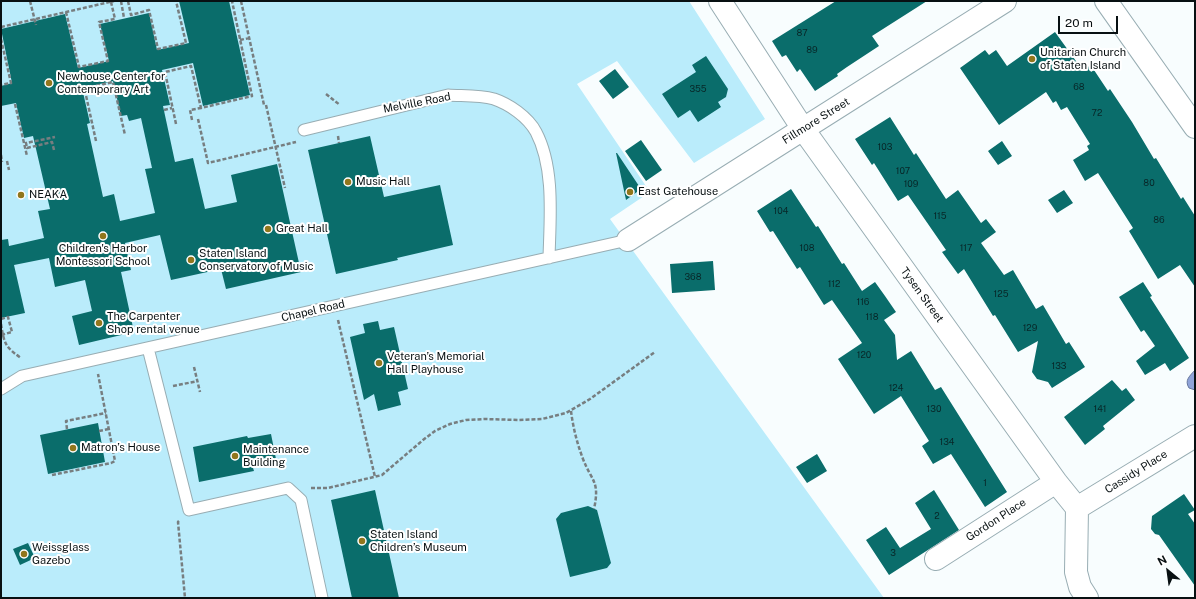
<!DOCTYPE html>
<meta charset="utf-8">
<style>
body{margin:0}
#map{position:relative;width:1196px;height:599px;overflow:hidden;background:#f8fdfe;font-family:"Public Sans",sans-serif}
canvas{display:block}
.frame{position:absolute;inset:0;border:2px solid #081012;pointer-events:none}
.north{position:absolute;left:1148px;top:551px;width:40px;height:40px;-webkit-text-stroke:3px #fff;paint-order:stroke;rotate:331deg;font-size:11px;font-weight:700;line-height:16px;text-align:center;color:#081012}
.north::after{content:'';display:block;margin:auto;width:14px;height:18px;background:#081012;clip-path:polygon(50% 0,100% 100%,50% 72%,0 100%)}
.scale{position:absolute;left:1058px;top:16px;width:60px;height:18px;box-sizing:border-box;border:2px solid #081012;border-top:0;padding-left:5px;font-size:12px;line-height:14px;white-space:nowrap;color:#081012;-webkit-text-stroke:3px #fff;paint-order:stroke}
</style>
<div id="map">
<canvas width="1196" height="599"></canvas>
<div class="frame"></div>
<div class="north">N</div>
<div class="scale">20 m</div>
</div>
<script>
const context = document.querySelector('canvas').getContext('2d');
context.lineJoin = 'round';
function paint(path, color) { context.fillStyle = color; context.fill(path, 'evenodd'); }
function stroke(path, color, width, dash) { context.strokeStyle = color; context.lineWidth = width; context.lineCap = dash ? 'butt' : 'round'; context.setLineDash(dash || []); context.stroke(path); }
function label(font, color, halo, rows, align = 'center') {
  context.font = font + ' "Public Sans",sans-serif'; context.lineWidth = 4; context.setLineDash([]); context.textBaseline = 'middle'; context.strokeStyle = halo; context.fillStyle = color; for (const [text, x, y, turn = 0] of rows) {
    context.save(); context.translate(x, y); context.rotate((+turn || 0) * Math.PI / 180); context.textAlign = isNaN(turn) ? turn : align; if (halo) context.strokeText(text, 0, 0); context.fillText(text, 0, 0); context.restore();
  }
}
paint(new Path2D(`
 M1,1H689L765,119L694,163L617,61L577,84L650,192L610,219L884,598H1Z`), '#baecfb');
const water = new Path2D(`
 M1195,370V390L1189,388C1184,380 1190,376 1195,370Z`);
paint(water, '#8fa3d8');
stroke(water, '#66779d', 1);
paint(new Path2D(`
 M179,1H229L250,95L203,106L193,63L162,70L170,105L163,106L175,162L193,158L205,209L237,202L231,175L277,164L301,272L226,289L221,269L171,280L160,235L125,243L131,270L121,272L134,332L79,345L72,316L92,311L85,280L55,287L49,258L14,265L25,313L1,318V240L8,239L9,246L44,238L38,211L50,209L33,136L24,138L16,103L1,106V86L12,83L1,29L65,14L78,68L109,61L100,24L149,13L157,50L189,43ZM113,81L121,116L127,115L129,121L141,118L152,168L145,169L155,213L120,221L114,194L103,197L87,124L90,123L82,88Z
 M836,1H927L872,36L879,46L847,67L837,74L838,76L815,91L800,69L797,72L786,55L782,57L772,41Z
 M1055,32L1081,68L1087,64L1091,72L1094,70L1108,91L1110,89L1132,122L1154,159L1156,158L1181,199L1183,197L1195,216V287L1180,265L1158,279L1129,231L1133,228L1098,173L1085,181L1073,160L1089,150L1087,146L1090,144L1067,107L1061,110L1056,101L1053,103L1046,92L999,125L960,68L985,50L989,55L996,50L1007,66Z
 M706,56L728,89L726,97L718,102L721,107L698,122L690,110L678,118L662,94L696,72L692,65Z
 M615,69L629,87L613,99L599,81Z
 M890,117L914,155L916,153L946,199L958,190L981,223L986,219L996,232L981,243L1004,275L1013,270L1036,309L1043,305L1066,344L1069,342L1085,367L1052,388L1048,382L1037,379L1032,372L1038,341L1018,352L995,315L993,316L964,269L958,274L942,252L946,250L908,195L898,201L874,163L872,165L855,139Z
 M370,136L384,197L440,185L453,245L397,258L398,260L336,274L308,150Z
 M641,140L662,170L646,181L625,151Z
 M1002,141L1012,156L998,165L988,151Z
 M616,153H617L641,189L626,200Z
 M791,189L816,227L818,226L842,264L844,263L862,291L875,282L885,296L896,312L884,320L895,335L897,360L911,351L935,390L941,387L1007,492L985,507L951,454L933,464L922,446L929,441L901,396L874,414L838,359L862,343L832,300L824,305L800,267L797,269L773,231L770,232L757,211Z
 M1064,190L1073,203L1057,213L1048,200Z
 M713,261L715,290L672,293L670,264Z
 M1143,282L1152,296L1150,297L1189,358L1170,371L1165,363L1145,375L1136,361L1155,346L1144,330L1141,332L1119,297Z
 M378,321L380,330L394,327L408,389L398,392L401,405L378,411L374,394L364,400L350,337L365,333L363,324Z
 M1112,380L1122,391L1126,388L1135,400L1103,426L1105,429L1085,445L1064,417Z
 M98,423L105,462L48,474L40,435Z
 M271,434L277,464L253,468L254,471L199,482L193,447L247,436L248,438Z
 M817,454L827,471L807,483L796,467Z
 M375,490L399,598H352L331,500Z
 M934,490L959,530L889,575L866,540L886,527L900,548L931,529L915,503Z
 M1184,494L1195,510L1188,514L1195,524V586L1159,535L1155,534L1151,529L1152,516Z
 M588,506L597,510L611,563L607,568L570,577L556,519L561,513Z
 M28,543L35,558L20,565L13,549Z`), '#0a6d6b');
const service = new Path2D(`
 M304,130L448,95C463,96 479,95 494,99C509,104 528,117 536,132C555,168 550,219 549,258
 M148,348L189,510L288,488L301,500L322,598
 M1,389L22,376L628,240`);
const minor = new Path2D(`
 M720,1L803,129L1056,482L1077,508L1076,572L1080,587L1087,598
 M1106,1L1195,127
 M628,240L1005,1
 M1077,508L1195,436
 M936,559L1056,482`);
stroke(service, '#98adb3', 13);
stroke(minor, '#98adb3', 24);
stroke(new Path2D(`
 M30,1L36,25
 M121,1L124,18
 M128,1L131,15L149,10L158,49L186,43L176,1
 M241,1L264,105
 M66,12L79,67L108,61L99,22L115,19L111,2
 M1,27L114,1
 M1,39L11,83L1,85
 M240,40L249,38
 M326,94L340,105
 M15,104L27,156
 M266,105L285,188
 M164,110L172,108
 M198,119L208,163L296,142
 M192,120L190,110L201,108
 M176,124L165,72L191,66L201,108L252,96L232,1
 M338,136L339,143
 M96,141L85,91L88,90L87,88L113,82L125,135
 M54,150L52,142L27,148L26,143L55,137
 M1,155L2,162
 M7,161L9,170
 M1,319L8,317L12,332L1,335
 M338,320L375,477
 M1,324C4,343 5,347 21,358
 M194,367L200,392
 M173,386L198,381
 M571,411C573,427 577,443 583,459C592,482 600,481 594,509
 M67,429L66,421L106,413
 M99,431L109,429
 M52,475L111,463L115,461L98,374
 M311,488H328L382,475L423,440L435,431L450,424L466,420L485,419L519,420L542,419L566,413L590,399L655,352
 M179,521L178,522L185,598`), '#777e80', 2.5, [4, 2]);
stroke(service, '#fff', 11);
stroke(minor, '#fff', 22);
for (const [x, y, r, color] of [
 [1032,59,4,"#91761c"],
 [49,83,4,"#91761c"],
 [348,182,4,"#91761c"],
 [630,192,4,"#91761c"],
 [21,195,4,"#91761c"],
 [268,229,4,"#91761c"],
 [103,236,4,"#91761c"],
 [191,260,4,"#91761c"],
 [99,323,4,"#91761c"],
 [379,363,4,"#91761c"],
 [73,448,4,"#91761c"],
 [235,456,4,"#91761c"],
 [362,541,4,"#91761c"],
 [24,554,4,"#91761c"]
]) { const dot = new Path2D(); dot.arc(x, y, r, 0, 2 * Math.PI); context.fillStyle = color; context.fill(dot); stroke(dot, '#fff', 1.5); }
label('9px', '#082728', null, [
 ["87",802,33],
 ["89",812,50],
 ["68",1079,87],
 ["355",698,89],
 ["72",1097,113],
 ["103",885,147],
 ["107",903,171],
 ["80",1149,183],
 ["109",911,184],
 ["104",781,211],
 ["115",940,216],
 ["86",1159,220],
 ["108",807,248],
 ["117",966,248],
 ["368",693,277],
 ["112",834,284],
 ["125",1001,294],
 ["116",863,302],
 ["118",872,317],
 ["129",1030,328],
 ["120",864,355],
 ["133",1059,366],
 ["124",896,388],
 ["130",934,409],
 ["141",1100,409],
 ["134",947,442],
 ["1",985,483],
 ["2",937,516],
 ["3",893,553]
]);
label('11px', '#081012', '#fff', [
 ["Unitarian Church",1040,53],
 ["of Staten Island",1040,66],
 ["Newhouse Center for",57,77],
 ["Contemporary Art",57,90],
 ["Music Hall",356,182],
 ["East Gatehouse",638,192],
 ["NEAKA",29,195],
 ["Great Hall",276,229],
 ["Children's Harbor",103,249,"center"],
 ["Montessori School",103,262,"center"],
 ["Staten Island",199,254],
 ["Conservatory of Music",199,267],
 ["The Carpenter",107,317],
 ["Shop rental venue",107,330],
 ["Veteran’s Memorial",387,357],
 ["Hall Playhouse",387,370],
 ["Matron’s House",81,448],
 ["Maintenance",243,450],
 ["Building",243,463],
 ["Staten Island",370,535],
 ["Children’s Museum",370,548],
 ["Weissglass",32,548],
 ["Gazebo",32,561]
], 'left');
label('11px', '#081012', '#fff', [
 ["Melville Road",417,103,-11],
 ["Fillmore Street",816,121,-32],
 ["Tysen Street",922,295,54],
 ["Chapel Road",313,311,-13],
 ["Cassidy Place",1136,472,-32],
 ["Gordon Place",996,520,-33]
]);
</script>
